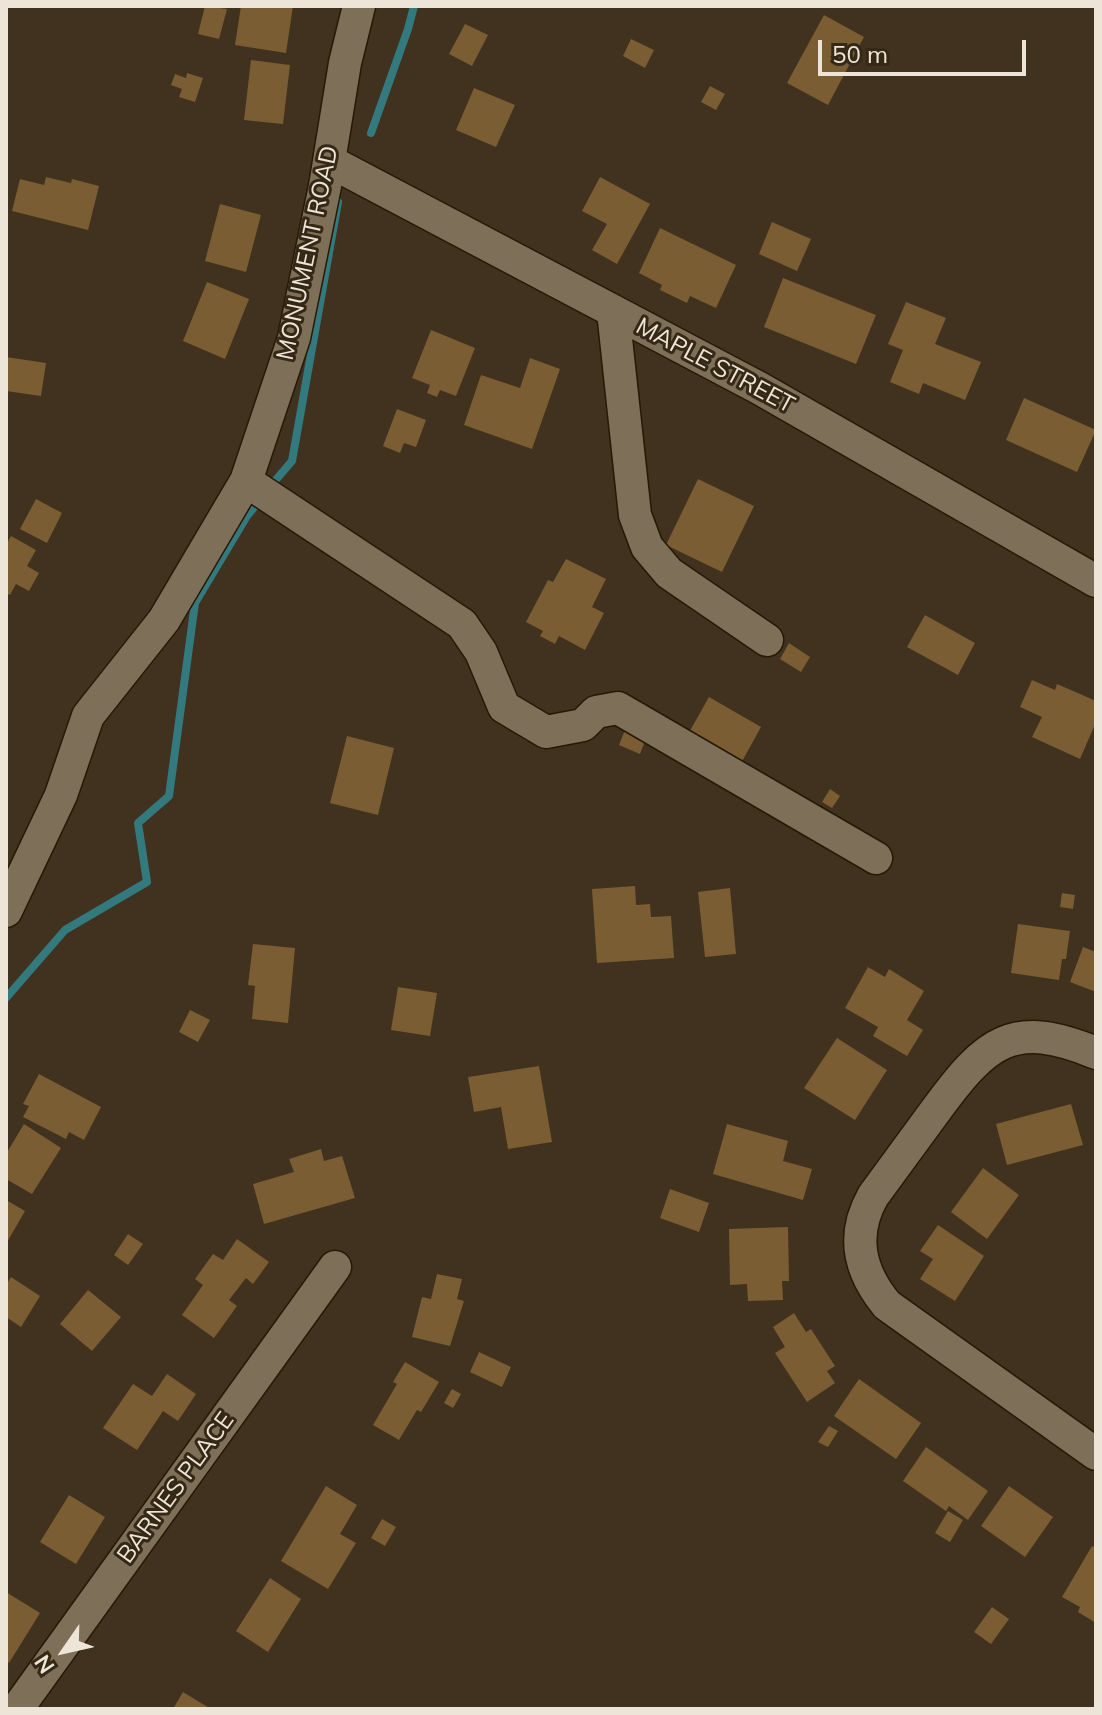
<!DOCTYPE html>
<style>
body{margin:0}
#map{position:relative;width:1102px;height:1715px;overflow:hidden;background:#40321e;font-family:Mulish,sans-serif}
canvas{display:block}
.frame{position:absolute;inset:0;border:8px solid #eee5d9;pointer-events:none}
.north{position:absolute;left:24px;top:1611px;width:80px;height:80px;-webkit-text-stroke:6px #352814;paint-order:stroke;rotate:236deg;font-size:22px;font-weight:700;line-height:32px;text-align:center;color:#eee5d9}
.north::after{content:'';display:block;margin:auto;width:28px;height:36px;background:#eee5d9;clip-path:polygon(50% 0,100% 100%,50% 72%,0 100%)}
.scale{position:absolute;left:818px;top:40px;width:208px;height:36px;box-sizing:border-box;border:4px solid #eee5d9;border-top:0;padding-left:10px;font-size:24px;line-height:28px;white-space:nowrap;color:#eee5d9;-webkit-text-stroke:6px #352814;paint-order:stroke}
</style>
<div id="map">
<canvas width="1102" height="1715"></canvas>
<div class="frame"></div>
<div class="north">N</div>
<div class="scale">50 m</div>
</div>
<script>
const context = document.querySelector('canvas').getContext('2d');
context.lineJoin = 'round';
function stroke(path, color, width, dash) { context.strokeStyle = color; context.lineWidth = width; context.lineCap = dash ? 'butt' : 'round'; context.setLineDash(dash || []); context.stroke(path); }
function paint(path, color) { context.fillStyle = color; context.fill(path, 'evenodd'); }
function label(font, color, halo, rows, align = 'center') {
  context.font = font + ' Mulish,sans-serif'; context.lineWidth = 6; context.setLineDash([]); context.textBaseline = 'middle'; context.strokeStyle = halo; context.fillStyle = color; for (const [text, x, y, turn = 0] of rows) {
    context.save(); context.translate(x, y); context.rotate((+turn || 0) * Math.PI / 180); context.textAlign = isNaN(turn) ? turn : align; if (halo) context.strokeText(text, 0, 0); context.fillText(text, 0, 0); context.restore();
  }
}
stroke(new Path2D(`
 M371,133L408,29L414,6
 M268,489L292,461L338,202
 M6,998L65,930L147,882L138,823L169,796L195,603L247,516L260,500`), '#337a7f', 8);
paint(new Path2D(`
 M205,6L227,9L219,39L198,34Z
 M241,6H293L286,53L235,45Z
 M824,15L864,37L828,105L787,83Z
 M465,24L488,35L472,66L449,54Z
 M631,39L654,50L645,68L623,56Z
 M251,60L290,65L283,124L244,120Z
 M187,73L203,78L195,102L179,97L182,89L171,85L175,74L186,78Z
 M710,86L725,94L716,110L701,102Z
 M474,88L515,105L496,147L456,130Z
 M46,177L71,183L72,179L99,186L88,230L12,211L20,179L44,185Z
 M600,177L650,204L617,264L592,250L607,224L582,211Z
 M220,204L261,215L246,272L205,261Z
 M772,222L811,239L797,271L759,254Z
 M660,228L736,265L716,308L690,296L687,303L660,290L662,285L639,273Z
 M783,278L876,315L856,364L764,327Z
 M207,282L249,299L225,359L183,341Z
 M906,302L946,318L935,344L981,362L965,400L923,383L919,394L890,382L903,350L888,344Z
 M431,330L475,348L456,396L440,390L437,397L427,393L430,385L412,378Z
 M6,357L46,363L41,396L6,391Z
 M530,358L560,369L532,449L464,425L481,375L520,388Z
 M1024,398L1096,430L1077,472L1006,440Z
 M397,409L426,420L416,447L404,443L400,453L383,446Z
 M698,479L754,506L722,572L666,545Z
 M36,499L62,513L47,543L20,529Z
 M11,536L36,550L27,566L39,573L29,591L16,584L10,595L6,593V545Z
 M566,559L606,579L592,607L604,613L585,650L559,636L555,644L540,636L543,631L526,622L548,580L553,582Z
 M925,615L975,643L958,675L907,647Z
 M789,643L810,657L801,672L780,659Z
 M1032,680L1055,690L1057,684L1096,701V722L1080,759L1032,737L1042,717L1020,707Z
 M709,697L761,727L740,765L687,736Z
 M627,725L648,733L640,754L619,745Z
 M347,736L394,748L378,815L330,803Z
 M830,789L840,796L832,808L822,802Z
 M635,886L636,905L650,904L651,917L671,916L674,958L597,963L592,889Z
 M730,888L736,954L705,957L698,892Z
 M1062,893L1075,895L1073,909L1060,907Z
 M1018,924L1070,931L1066,959H1062L1059,980L1011,973Z
 M253,944L295,948L288,1023L252,1019L255,986L248,985Z
 M1083,947L1096,952V992L1070,982Z
 M868,967L885,977L889,969L924,991L907,1020L923,1030L907,1056L873,1036L878,1027L845,1008Z
 M398,987L437,993L430,1036L391,1030Z
 M190,1010L210,1020L198,1042L179,1032Z
 M837,1038L887,1070L855,1120L804,1088Z
 M539,1066L552,1142L508,1149L501,1107L474,1112L468,1077Z
 M39,1074L101,1107L84,1140L69,1132L66,1139L23,1117L29,1106L23,1104Z
 M1071,1104L1083,1145L1007,1165L996,1124Z
 M24,1124L61,1148L32,1194L6,1179V1154Z
 M727,1124L788,1141L783,1161L812,1169L803,1200L713,1174Z
 M321,1149L324,1161L342,1156L355,1198L264,1224L253,1184L294,1172L289,1159Z
 M983,1168L1019,1195L987,1239L951,1212Z
 M670,1189L709,1203L699,1232L660,1218Z
 M6,1200L25,1211L6,1244Z
 M938,1225L984,1256L955,1301L920,1279L933,1259L920,1251Z
 M788,1227L789,1281H782L783,1300L748,1301L747,1284L730,1285L729,1229Z
 M128,1234L143,1244L128,1265L114,1255Z
 M237,1239L269,1262L253,1284L246,1278L229,1300L237,1306L214,1338L182,1315L203,1285L195,1279L213,1254L223,1260Z
 M437,1274L462,1279L457,1299L464,1301L450,1346L412,1337L422,1297L431,1299Z
 M11,1277L40,1296L21,1327L6,1317V1285Z
 M88,1290L121,1317L92,1351L60,1324Z
 M794,1313L806,1332L811,1329L835,1366L827,1371L835,1383L807,1402L775,1353L785,1347L773,1327Z
 M479,1352L511,1367L502,1387L470,1372Z
 M405,1362L439,1382L421,1412L417,1410L399,1440L373,1425L397,1384L393,1382Z
 M167,1374L196,1394L178,1421L163,1411L137,1450L103,1428L133,1384L152,1396Z
 M859,1379L921,1423L896,1459L834,1416Z
 M452,1389L461,1394L453,1408L444,1403Z
 M829,1426L838,1431L828,1447L818,1442Z
 M926,1447L988,1491L968,1520L949,1506L946,1511L903,1481Z
 M326,1486L357,1505L340,1534L356,1543L328,1589L281,1561Z
 M1009,1486L1053,1517L1025,1557L981,1526Z
 M69,1495L105,1517L76,1564L40,1542Z
 M948,1511L963,1520L950,1542L935,1533Z
 M382,1519L396,1527L385,1546L371,1538Z
 M1092,1546L1096,1548V1623L1078,1612L1080,1607L1062,1597Z
 M270,1578L301,1599L268,1652L236,1631Z
 M6,1592L40,1613L9,1663L6,1660Z
 M992,1607L1009,1619L991,1644L974,1632Z
 M183,1692L211,1709H173Z`), '#7a5d32');
const minor = new Path2D(`
 M329,161L759,388L1096,581
 M613,311L635,515L647,547L669,573L767,640
 M246,481L462,624L481,652L504,707L546,732L583,725L596,712L618,708L876,858
 M6,911L61,795L88,716L164,620L246,481L294,338L325,186L345,63L359,6
 M1096,1053C1012,1018 986,1042 936,1110C915,1139 894,1167 873,1196C851,1235 859,1271 887,1305L1096,1454
 M17,1709L335,1267`);
stroke(minor, '#261906', 35);
stroke(minor, '#7e6f59', 32);
label('24px', '#eee5d9', '#352814', [
 ["MONUMENT ROAD",308,253,-78],
 ["MAPLE STREET",715,366,28],
 ["BARNES PLACE",176,1488,-54]
]);
</script>
